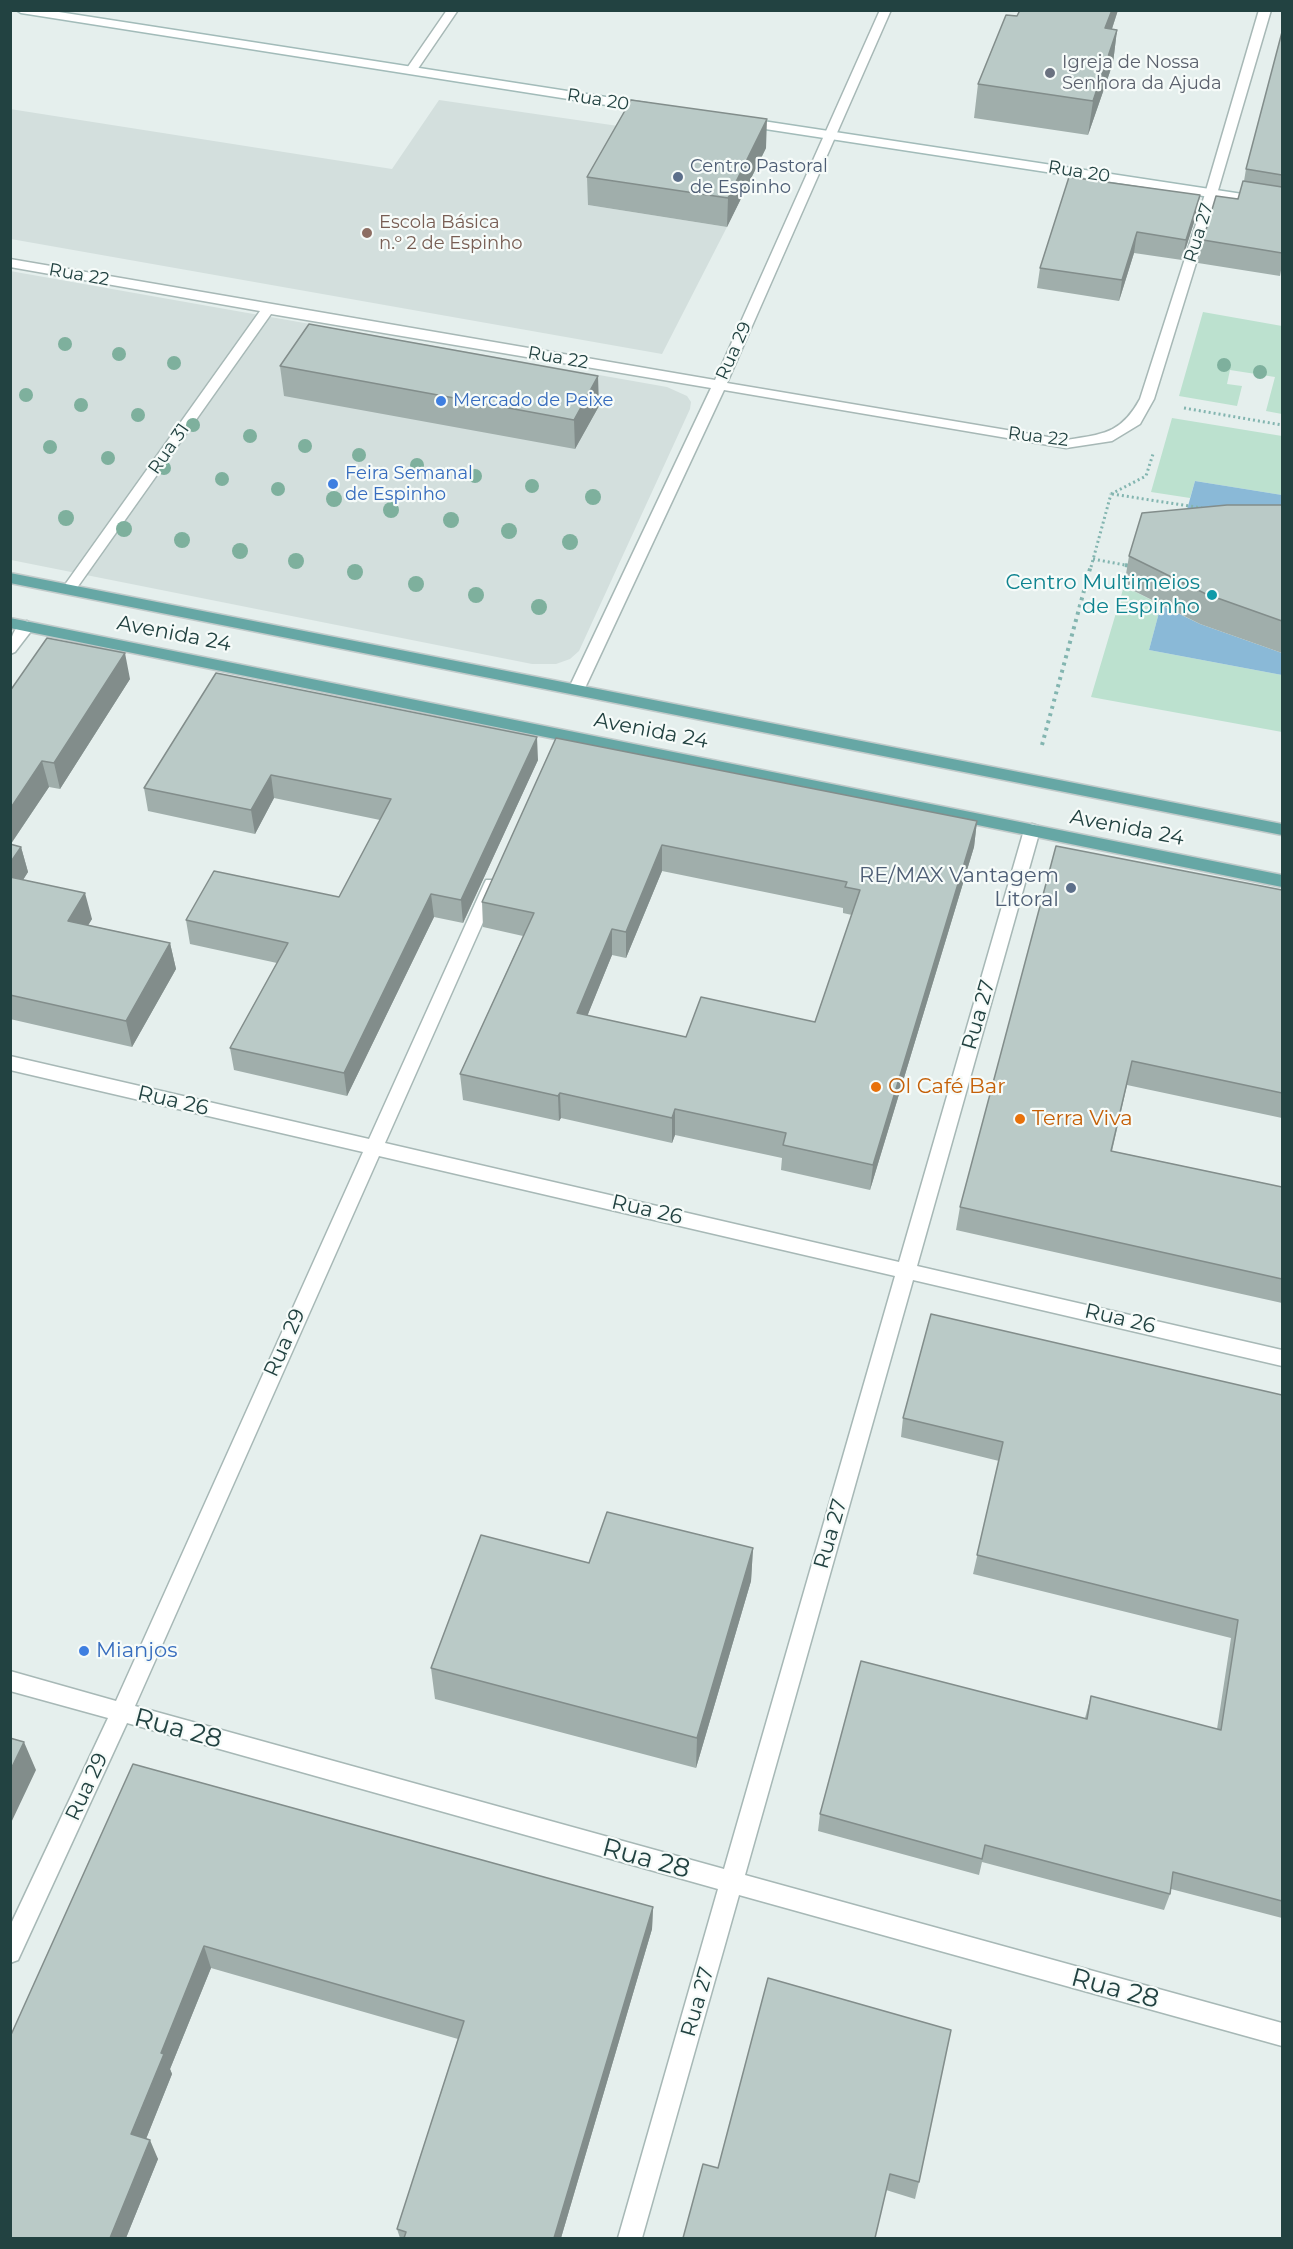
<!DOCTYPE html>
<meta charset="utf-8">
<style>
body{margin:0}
#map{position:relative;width:1293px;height:2249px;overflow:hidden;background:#e5efed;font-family:Montserrat,sans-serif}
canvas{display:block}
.frame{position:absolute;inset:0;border:12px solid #224241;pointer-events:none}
</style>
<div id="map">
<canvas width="1293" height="2249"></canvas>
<div class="frame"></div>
</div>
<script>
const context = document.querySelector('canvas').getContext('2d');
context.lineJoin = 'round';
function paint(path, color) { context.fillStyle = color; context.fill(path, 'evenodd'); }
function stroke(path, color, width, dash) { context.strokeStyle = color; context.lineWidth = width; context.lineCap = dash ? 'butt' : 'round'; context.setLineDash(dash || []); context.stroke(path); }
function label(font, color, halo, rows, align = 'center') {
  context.font = font + ' Montserrat,sans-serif'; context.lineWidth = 4.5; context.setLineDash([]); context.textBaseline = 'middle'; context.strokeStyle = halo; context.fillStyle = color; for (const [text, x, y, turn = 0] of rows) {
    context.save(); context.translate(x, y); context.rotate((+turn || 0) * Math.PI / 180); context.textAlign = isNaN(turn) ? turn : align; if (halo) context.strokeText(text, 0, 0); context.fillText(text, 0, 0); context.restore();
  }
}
paint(new Path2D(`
 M439,100L632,128L588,205L727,227L662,354L11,239L10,109L392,169Z
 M10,271L667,387L687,396L691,402L690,409L579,651L570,659L556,664H532L11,560Z`), '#d3dfdd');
paint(new Path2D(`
 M1203,312L1282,326V414L1266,411L1275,377L1230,370L1227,384L1242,386L1237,406L1179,396Z
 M1172,418L1282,436V495L1195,481L1190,498L1151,492Z
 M1124,586L1161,605L1149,650L1282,675V732L1091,697Z`), '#bce1cf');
paint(new Path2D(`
 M1195,481L1282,495V535L1179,538Z
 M1161,605L1200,624L1282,653V675L1149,650Z`), '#8ab9d7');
const minor = new Path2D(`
 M447,10H458L415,73H407L405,71Z
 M880,10H891L727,383L1066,440C1103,434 1121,434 1140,399L1197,221L1259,10H1271L1209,221L1154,399L1140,424L1112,441L1066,448L724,390L585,688L577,693L569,688L711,388L271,314L74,592H64L62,589L64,586L260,311L10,267V259L715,380Z
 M27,621L35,626L15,652L10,654C10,641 12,626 27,621Z
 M1032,824L1038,826L1040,830L917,1266L1282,1350V1366L913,1280L745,1875L1282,2023V2046L739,1895L642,2238H618L718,1889L127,1723L18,1960L10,1963V1926L108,1718L10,1691V1671L116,1701L363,1152L10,1070V1056L369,1139L484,884L486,880H498L500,884L385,1143L899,1262L1024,830L1026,826ZM379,1156L895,1276L724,1869L135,1706Z`);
const secondary = new Path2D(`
 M16,10H46L651,104L657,108L651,112L21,13Z
 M743,118L1282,200V208L739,125V119Z`);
const primary = new Path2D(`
 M10,573L1282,824V835L10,583Z
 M10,618L1282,875V887L10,628Z`);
stroke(minor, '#a7b8b6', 3);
stroke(secondary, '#a2bbb9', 3);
stroke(primary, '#c1caca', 3);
stroke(new Path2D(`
 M1184,408L1282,425
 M1111,494L1146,476L1153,454
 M1112,494L1202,508
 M1093,559L1130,566
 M1091,567L1111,494`), '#83b5b0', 3, [2, 3]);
stroke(new Path2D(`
 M1125,565L1130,566
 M1042,745L1091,565`), '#83b5b0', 4, [3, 4.5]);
paint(minor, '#fff');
paint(secondary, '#fff');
paint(primary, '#66a7a5');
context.fillStyle = '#7eb09d';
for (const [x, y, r] of [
 [65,344,7],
 [119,354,7],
 [174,363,7],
 [1224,365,7],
 [1260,372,7],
 [26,395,7],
 [81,405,7],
 [138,415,7],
 [193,425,7],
 [250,436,7],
 [305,446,7],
 [50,447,7],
 [359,455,7],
 [108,458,7],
 [417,465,7],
 [164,468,7],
 [475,476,7],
 [222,479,7],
 [532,486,7],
 [278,489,7],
 [593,497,8],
 [334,499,8],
 [391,510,8],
 [66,518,8],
 [451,520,8],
 [124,529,8],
 [509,531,8],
 [182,540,8],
 [570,542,8],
 [240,551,8],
 [296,561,8],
 [355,572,8],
 [416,584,8],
 [476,595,8],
 [539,607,8]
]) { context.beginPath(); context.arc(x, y, r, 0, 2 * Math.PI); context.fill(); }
paint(new Path2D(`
 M1020,10H1118L1112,29L1117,30L1113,63L1088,135L974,118L978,84L1017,16Z
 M1282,32V265L1280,276L1198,263L1203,240L1238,199L1244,181L1246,169Z
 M766,148L727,227L588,205L587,177Z
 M1069,177L1196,216L1182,260L1134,253L1119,301L1037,288L1040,268Z
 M280,366L599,406L575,449L284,396Z
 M1282,505V653L1200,624L1124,586L1129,556Z
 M216,673L538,760L463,923L434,917L347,1096L234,1070L230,1048L277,963L190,944L186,920L339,897L380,820L274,798L255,834L148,811L144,788Z
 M130,679L60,789L49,787L11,844L21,847L28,872L23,880L92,919L88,925L170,943L176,969L132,1047L10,1019V691Z
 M556,738L977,821L974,847L870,1190L781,1170L782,1158L675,1135L672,1143L561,1118L559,1121L463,1100L460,1074L523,936L483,927L482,902ZM662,871L843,908V913L852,915L815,1022L686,1037L587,1016L612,955L626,958Z
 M1282,890V1118L1127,1085L1112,1151L1282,1187V1303L956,1230L960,1207Z
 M931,1314L1282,1631V1918L1171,1889L1170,1894L1164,1910L982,1862L979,1875L818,1831L820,1814L1085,1718L1091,1696L1217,1729L1231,1638L973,1574L999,1461L901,1437L903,1418Z
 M753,1548L751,1581L696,1768L435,1699L431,1668L589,1563Z
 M133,1764L653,1907L652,1929L561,2238H400L397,2229L458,2039L211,1968L170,2069L172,2074L146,2139L158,2159L126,2238H10Z
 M768,1978L919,2182L915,2199L886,2190L718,2168Z`), '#a0aeab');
paint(new Path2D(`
 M1112,10H1118L1101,62L1105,28Z
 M1117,30L1113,63L1088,135L1093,101Z
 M767,119L766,148L727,227L728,198Z
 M1200,195L1196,216L1182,260L1186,240Z
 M1137,232L1134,253L1119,301L1122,280Z
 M598,376L599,406L575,449L574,420Z
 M125,653L130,679L60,789L54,763Z
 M537,737L538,760L463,923L461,900Z
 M42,761L49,787L10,845V809Z
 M271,775L274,798L255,834L251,810Z
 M977,821L974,847L870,1190L873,1165Z
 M662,845V871L626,958V932Z
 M21,847L28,872L10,900V863Z
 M85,893L92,919L75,947L68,921Z
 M431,894L434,917L347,1096L344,1073Z
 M612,929V955L578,1039L577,1013Z
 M170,943L176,969L132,1047L126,1021Z
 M560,1093L561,1118L559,1121L558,1096Z
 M675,1109V1135L672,1143V1118Z
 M753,1548L751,1581L696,1768L697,1738Z
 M24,1742L36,1770L10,1825V1771Z
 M653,1907L652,1929L561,2238H554Z
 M204,1946L211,1968L170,2069L172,2074L140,2154L131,2134L161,2053Z
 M150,2140L158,2159L126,2238H110Z`), '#828d8b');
const building = new Path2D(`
 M1020,10H1112L1105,28L1117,30L1093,101L978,84L1006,15L1017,16Z
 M1282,32V175L1246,169Z
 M631,100L767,119L728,198L587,177Z
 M1069,177L1200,195L1186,240L1137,232L1122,280L1040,268Z
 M1243,181L1282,187V253L1203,240L1216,196L1238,199Z
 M309,324L598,376L574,420L280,366Z
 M1227,505H1282V621L1206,594L1129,556L1142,513Z
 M47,638L125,653L54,763L42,761L10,809V691Z
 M216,673L537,737L461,900L431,894L344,1073L230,1048L288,943L186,920L214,871L339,897L391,799L271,775L251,810L144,788Z
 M556,738L977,821L873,1165L783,1145L786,1133L675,1109L672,1118L560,1093L558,1096L460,1074L534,913L482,902ZM662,845L847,882L845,887L860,890L815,1022L701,997L686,1037L577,1013L612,929L626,932Z
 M10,844L21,847L10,863Z
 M1056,846L1282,890V1093L1132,1061L1111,1151L1282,1187V1279L960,1207Z
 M10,877L85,893L68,921L170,943L126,1021L10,995Z
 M931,1314L1282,1395V1901L1173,1872L1170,1894L985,1845L982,1859L820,1814L861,1661L1087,1719L1091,1696L1221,1730L1238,1620L977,1555L1003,1442L903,1418Z
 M607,1512L753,1548L697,1738L431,1668L481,1535L589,1563Z
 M10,1738L24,1742L10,1771Z
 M133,1764L653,1907L554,2238H404L406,2232L397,2229L464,2021L204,1946L161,2053L164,2054L131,2134L150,2140L110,2238H10V2037Z
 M768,1978L951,2030L919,2182L890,2174L875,2238H683L703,2164L718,2168Z`);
paint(building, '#bacac7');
stroke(building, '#828d8b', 1.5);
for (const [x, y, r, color] of [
 [1050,73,6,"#6b7280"],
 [678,177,6,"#5c6f8a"],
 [367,233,6,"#8d6e63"],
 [441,401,6,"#3f7fe0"],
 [333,484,6,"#3f7fe0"],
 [1212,595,6,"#0f9aa8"],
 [1071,888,6,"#5c6f8a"],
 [876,1087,6,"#e8710a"],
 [1020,1119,6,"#e8710a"],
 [84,1651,6,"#3f7fe0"]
]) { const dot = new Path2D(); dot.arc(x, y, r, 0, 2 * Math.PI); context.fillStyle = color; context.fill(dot); stroke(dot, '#f6fbf9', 2); }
label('18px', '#5b616d', '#f6fbf9', [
 ["Igreja de Nossa",1062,63],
 ["Senhora da Ajuda",1062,84]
], 'left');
label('18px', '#224241', '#f6fbf9', [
 ["Rua 20",598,100,9],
 ["Rua 20",1079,172,9],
 ["Rua 27",1199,233,-73],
 ["Rua 22",79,275,10],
 ["Rua 29",734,351,-66],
 ["Rua 22",558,358,10],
 ["Rua 22",1038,437,7],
 ["Rua 31",169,449,-55]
]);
label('18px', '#4e5e75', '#f6fbf9', [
 ["Centro Pastoral",690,167],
 ["de Espinho",690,188]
], 'left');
label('18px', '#785e54', '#f6fbf9', [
 ["Escola Básica",379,223],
 ["n.º 2 de Espinho",379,244]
], 'left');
label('18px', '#366cbe', '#f6fbf9', [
 ["Mercado de Peixe",453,401],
 ["Feira Semanal",345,474],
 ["de Espinho",345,495]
], 'left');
label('21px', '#0d838f', '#f6fbf9', [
 ["Centro Multimeios",1200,583],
 ["de Espinho",1200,607]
], 'right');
label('21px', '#224241', '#f6fbf9', [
 ["Avenida 24",174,634,11],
 ["Avenida 24",651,731,11],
 ["Avenida 24",1127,828,11],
 ["Rua 27",979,1015,-74],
 ["Rua 26",173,1101,13],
 ["Rua 26",647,1210,13],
 ["Rua 26",1120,1319,13],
 ["Rua 29",285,1343,-66],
 ["Rua 27",831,1534,-74],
 ["Rua 29",87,1787,-65],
 ["Rua 27",698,2002,-74]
]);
label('21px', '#4e5e75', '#f6fbf9', [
 ["RE/MAX Vantagem",1059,876],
 ["Litoral",1059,900]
], 'right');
label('21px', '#c56008', '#f6fbf9', [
 ["Ol Café Bar",888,1087],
 ["Terra Viva",1032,1119]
], 'left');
label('21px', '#366cbe', '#f6fbf9', [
 ["Mianjos",96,1651]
], 'left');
label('26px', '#224241', '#f6fbf9', [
 ["Rua 28",178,1729,15],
 ["Rua 28",646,1859,15],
 ["Rua 28",1115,1989,15]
]);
</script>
